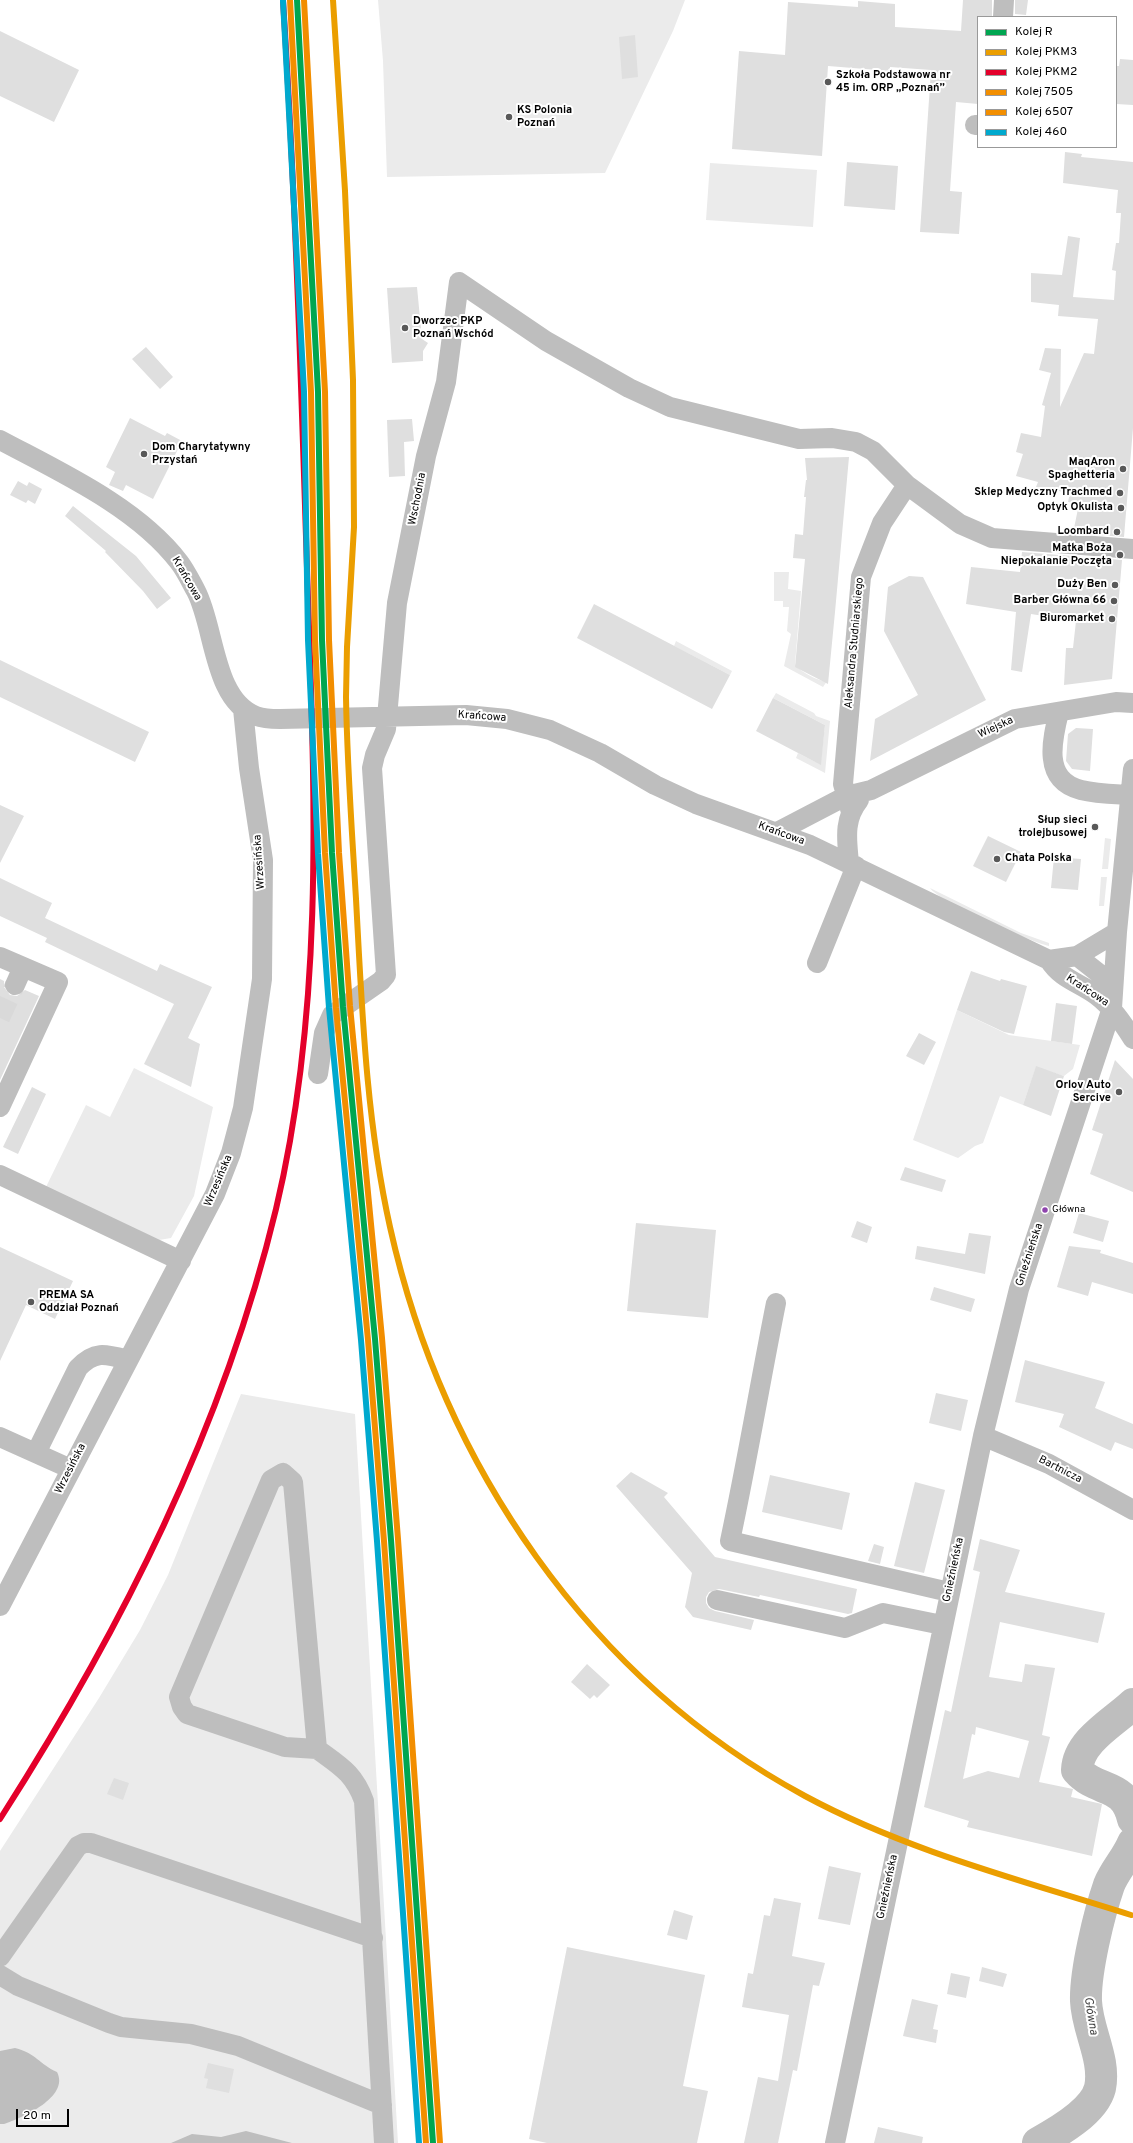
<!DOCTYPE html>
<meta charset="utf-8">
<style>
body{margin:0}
#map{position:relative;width:1133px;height:2143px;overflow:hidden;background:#fff;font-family:Overpass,sans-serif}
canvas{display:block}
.legend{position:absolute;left:977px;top:16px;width:140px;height:132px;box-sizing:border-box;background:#fff;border:1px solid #999;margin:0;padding:5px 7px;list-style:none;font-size:12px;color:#000}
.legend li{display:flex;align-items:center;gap:8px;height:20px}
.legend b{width:20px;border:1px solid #999}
.scale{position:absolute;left:16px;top:2109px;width:53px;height:18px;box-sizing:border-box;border:2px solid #000;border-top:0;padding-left:5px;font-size:12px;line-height:14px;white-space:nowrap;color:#000;-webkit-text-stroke:3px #fff;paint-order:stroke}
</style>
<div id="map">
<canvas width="1133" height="2143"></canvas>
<ul class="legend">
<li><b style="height:5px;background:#00a651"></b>Kolej R</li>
<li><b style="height:5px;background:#eb9e00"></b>Kolej PKM3</li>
<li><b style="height:5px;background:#e4002b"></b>Kolej PKM2</li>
<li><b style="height:5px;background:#f28e00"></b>Kolej 7505</li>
<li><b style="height:5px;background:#f28e00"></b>Kolej 6507</li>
<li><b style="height:5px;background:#00a9ce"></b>Kolej 460</li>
</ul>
<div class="scale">20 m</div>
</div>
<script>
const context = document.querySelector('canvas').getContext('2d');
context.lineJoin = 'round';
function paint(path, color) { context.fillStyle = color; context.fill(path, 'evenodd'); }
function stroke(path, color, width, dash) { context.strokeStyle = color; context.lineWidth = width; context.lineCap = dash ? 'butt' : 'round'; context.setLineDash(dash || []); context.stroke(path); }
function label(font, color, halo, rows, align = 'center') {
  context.font = font + ' Overpass,sans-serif'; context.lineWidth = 4; context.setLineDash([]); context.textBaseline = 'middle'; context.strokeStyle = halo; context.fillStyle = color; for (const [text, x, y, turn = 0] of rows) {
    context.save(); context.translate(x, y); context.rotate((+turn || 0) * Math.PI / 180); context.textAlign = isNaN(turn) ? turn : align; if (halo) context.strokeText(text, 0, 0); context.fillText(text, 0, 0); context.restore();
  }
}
paint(new Path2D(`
 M378,0H685L673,31L605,173L387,177L383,61Z
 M710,163L817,170L813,227L706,220Z
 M774,572H789L788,589L801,591L795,664C799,671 819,682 827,681L823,687L784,666L791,634L787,631L789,607H783V601H774Z
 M676,641L732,671L730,675L674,646Z
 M776,693L814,713L816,716L830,721L825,773L796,758L798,753L816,762L821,760L825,725L773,698Z
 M1105,838L1111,839L1108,869H1102Z
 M1101,877H1107L1104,906H1099Z
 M930,888L1021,933L1049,943V946C1031,942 938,901 930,888Z
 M957,1010L1009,1035L1080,1045L1073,1069L1064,1076L1036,1067L1023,1105L1000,1096L983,1143L975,1146L958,1158L913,1140Z
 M134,1068L213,1107L194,1196L171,1238L159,1240L46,1187L86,1105L110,1117Z
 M241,1394L355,1414L398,2143H0V1851L99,1698L140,1630L168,1575Z`), '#ebebeb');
paint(new Path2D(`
 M15,2048C36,2053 39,2064 57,2072C70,2097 22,2118 4,2124H0V2051Z
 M246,2131L292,2143H171L192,2134L221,2137Z`), '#bebebe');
stroke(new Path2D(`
 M1133,1704C1114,1722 1078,1741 1077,1770C1098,1794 1124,1781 1133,1819
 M1038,2143C1058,2132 1094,2112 1100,2088C1106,2059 1087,2030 1086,2001C1085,1972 1099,1914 1109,1885C1115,1870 1127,1858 1133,1843`), '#bebebe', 32);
paint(new Path2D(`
 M963,0H992V17H978V104L956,102L950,191L962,192L959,234L920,232L931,70L890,67V71L828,66L822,156L732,149L739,51L785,55L788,2L858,7V1L895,4V27L961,31Z
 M1015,0H1028L1026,15L1015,14Z
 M0,31L79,70L54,122L0,96Z
 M635,35L638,77L622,79L619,37Z
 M1120,59L1133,60V105L1116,104V66H1119Z
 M1065,152L1082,154L1081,157L1133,162V428L1124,537L1073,533L1079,504L1068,502L1070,493L1036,487L1038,482L1016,476L1023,454L1016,452L1021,433L1041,437L1045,406L1042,405L1051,373L1039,370L1045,348L1061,349L1060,407L1084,353L1094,354L1098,319L1058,316L1059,305L1031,302V273L1062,275L1068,236L1080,238L1073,297L1114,300L1116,271L1112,270L1116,243H1119L1121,213H1116L1118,190L1063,183Z
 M847,162L898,166L895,210L844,206Z
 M417,287L422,339L428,343L423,351V361L392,363L387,288Z
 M146,347L173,377L160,389L132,359Z
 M130,418L165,436L167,433L182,441L153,499L126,485L123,491L109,485L115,472L106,467Z
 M412,419L414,441L404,442L405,476L389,477L387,420Z
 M849,457L835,612L828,684L795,667L805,559L793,558L795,534L803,535L806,497H804L806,480H807L805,458Z
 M18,481L27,486L29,482L42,489L35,504L28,500L26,503L10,495Z
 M73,506L136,556L171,598L157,609L143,591L105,552L106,551L65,516Z
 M1022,552L1122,560L1112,679L1064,685L1066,648H1073L1076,621L1031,614L1022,672L1011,670L1016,612L966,604L971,567L1020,572Z
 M909,576L923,577L986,700L870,761L875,719L918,695L884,631L888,587Z
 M594,604L730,675L712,709L577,638Z
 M0,660L149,732L135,762L0,697Z
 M773,698L825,725L821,765L756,731Z
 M1076,728L1093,729L1090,771L1072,769L1066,761L1068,734Z
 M0,805L24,816L0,863Z
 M988,836L1021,852L1006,882L973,866Z
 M1054,857L1081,859L1078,890L1051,888Z
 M0,878L52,903L45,918L157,971L160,964L212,987L188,1038L200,1044L191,1087L144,1064L174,1004L45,942L47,938L0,916Z
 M971,971L1000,981L1001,979L1027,986L1014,1034L1004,1032L957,1010Z
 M0,979L4,981V987L10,995L17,996L25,990L39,996L0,1080Z
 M1056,1003L1077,1006L1072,1044L1051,1041Z
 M919,1033L936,1042L924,1065L906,1056Z
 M1115,1060L1133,1079V1192L1090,1174L1103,1134L1092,1130Z
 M1036,1066L1064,1076L1051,1116L1023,1105Z
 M32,1087L46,1094L18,1154L3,1147Z
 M905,1167L946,1180L942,1192L900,1180Z
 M1079,1213L1109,1221L1103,1242L1073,1233Z
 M857,1221L872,1227L867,1243L851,1237Z
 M636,1223L716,1230L708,1318L627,1311Z
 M969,1233L991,1236L985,1274L915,1259L917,1246L965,1254Z
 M1069,1246L1101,1250L1100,1253L1133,1263V1294L1092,1282L1088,1296L1057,1287Z
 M0,1247L73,1281L55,1319L26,1305L0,1361Z
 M934,1287L975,1299L971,1312L930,1300Z
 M1025,1360L1105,1382L1095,1408L1133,1424V1449L1115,1442L1111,1451L1059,1427L1064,1414L1015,1402Z
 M936,1393L968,1400L961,1431L929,1423Z
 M631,1472L668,1493L664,1497L715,1557L857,1589L852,1613L848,1614L760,1595L759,1597L719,1589L709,1592L706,1597V1603L709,1608L715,1611L754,1620L751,1630L693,1617L685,1607L692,1573L616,1486Z
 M770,1475L850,1493L842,1530L762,1512Z
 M915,1482L945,1490L924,1573L894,1566Z
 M980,1539L1020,1550L1005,1592L1105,1613L1098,1643L1000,1622L989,1677L1022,1682L1025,1664L1055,1668L1042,1735L1050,1737L1039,1782L1073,1789L1071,1797L1102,1804L1092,1856L967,1827L969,1821L924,1807L945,1710L951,1712L980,1572L973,1570ZM976,1727L1029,1741L1019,1778L988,1771L963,1779L972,1734L975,1735Z
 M874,1544L884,1547L880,1564L868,1561Z
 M587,1664L610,1685L597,1698L594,1695L590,1699L571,1682Z
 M114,1778L129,1783L123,1800L107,1794Z
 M829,1866L861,1873L850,1925L818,1919Z
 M774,1898L801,1903L792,1956L825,1963L819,1986L813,1985L797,2071L793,2070L778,2143H744L758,2077L778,2081L789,2015L742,2007L748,1973L753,1974L764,1915L770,1916Z
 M674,1910L693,1916L687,1940L667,1935Z
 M567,1947L705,1975L683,2086L708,2091L697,2143H547L529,2139Z
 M982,1967L1007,1974L1003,1987L979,1981Z
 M951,1973L970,1977L966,1998L947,1994Z
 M912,1999L938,2005L933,2029L938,2030L936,2043L903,2036Z
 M208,2063L234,2069L229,2093L206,2088L208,2079L204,2078Z
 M878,2127L923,2137L922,2143H874Z`), '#dfdfdf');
stroke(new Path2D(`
 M0,1018L15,985`), '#d9d9d9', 20, [20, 10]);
stroke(new Path2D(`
 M1003,17L1004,0
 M975,125H978
 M0,440C60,472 137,507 179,562C186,571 191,582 196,591C215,627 213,700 256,716C264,719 272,719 280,719L466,715L507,719L550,730L600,753L655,785L696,804L810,845L1049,960L1077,956L1117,932
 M1059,712C1052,740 1042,780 1081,790C1097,794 1115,794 1131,795
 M851,812L843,784L861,577L882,523L907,485
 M777,832L846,796L871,790L1015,719L1116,702L1133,703
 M849,863C847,840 843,820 859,800
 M1077,956L1101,975L1110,998
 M0,957L58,982L0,1107
 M1049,960C1061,979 1078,982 1096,995C1112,1007 1122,1022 1133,1039
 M817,963L856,866
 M15,985L23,967
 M318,1074L324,1033L332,1015L381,981L386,975L372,768L375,755L386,729L397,603L426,456L446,382L459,282L546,341L629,388L670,407L799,439L832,438L856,442L873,451L907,485L960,524L992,538L1133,549
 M0,1175L181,1261
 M776,1303C760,1383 747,1462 730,1541L949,1592
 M983,1436L1049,1464L1133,1510
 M0,1437L71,1469
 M36,1453L78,1368C95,1350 106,1354 128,1360
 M717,1600L845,1628L883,1613L942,1625
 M0,1606L215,1194L231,1153L243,1108L262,979L263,860L249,768L243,709
 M317,1749L285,1747L187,1714L182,1707L179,1697L271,1480L283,1473L293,1482L317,1749C340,1766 354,1773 364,1801L384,2143
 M0,1957L78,1846L84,1843H91L373,1938
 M0,1975L18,1986L109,2023L121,2027L191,2034L238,2046L382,2105
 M835,2143L983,1436L1019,1289L1112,1008L1117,932L1133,769`), '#bebebe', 20);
stroke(new Path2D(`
 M297,0L318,392L322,640L332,853L343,1007L375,1339L391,1540L433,2143`), '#00a651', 6);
stroke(new Path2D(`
 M333,0L345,191L353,380L354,527L347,647L346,697C347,764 352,831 356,899C362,1009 366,1119 390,1227C443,1465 589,1679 805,1796C907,1851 1021,1880 1131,1915`), '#eb9e00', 6);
stroke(new Path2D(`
 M0,1819C121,1630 223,1429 276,1209C326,999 314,782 307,568C301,378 295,189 283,0`), '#e4002b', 6);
stroke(new Path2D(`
 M290,0L311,392L315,640L325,853L336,1008L368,1340L384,1541L426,2143`), '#f28e00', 6);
stroke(new Path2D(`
 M304,0L325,392L329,640L339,853L350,1006L382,1338L398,1539L440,2143`), '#f28e00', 6);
stroke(new Path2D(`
 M283,1L304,392L308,640L318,854L329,1008L361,1340L377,1541L419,2143`), '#00a9ce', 6);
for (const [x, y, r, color] of [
 [828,82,4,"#595959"],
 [509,117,4,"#595959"],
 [405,328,4,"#595959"],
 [144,454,4,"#595959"],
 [1123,469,4,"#595959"],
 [1120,493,4,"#595959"],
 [1121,508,4,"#595959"],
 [1117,532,4,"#595959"],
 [1120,555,4,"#595959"],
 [1115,585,4,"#595959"],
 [1114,601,4,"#595959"],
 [1112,619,4,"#595959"],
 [1095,827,4,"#595959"],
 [997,859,4,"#595959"],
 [1119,1092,4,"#595959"],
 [1045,1210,3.5,"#8e44ad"],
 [31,1302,4,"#595959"]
]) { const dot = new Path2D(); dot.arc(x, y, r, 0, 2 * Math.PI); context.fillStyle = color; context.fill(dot); stroke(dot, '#fff', 1.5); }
label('10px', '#000', '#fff', [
 ["Główna",1052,1210]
], 'left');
label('bold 11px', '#000', '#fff', [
 ["Szkoła Podstawowa nr",836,76,"left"],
 ["45 im. ORP „Poznań”",836,89,"left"],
 ["KS Polonia",517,111,"left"],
 ["Poznań",517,124,"left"],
 ["Dworzec PKP",413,322,"left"],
 ["Poznań Wschód",413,335,"left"],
 ["Dom Charytatywny",152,448,"left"],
 ["Przystań",152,461,"left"],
 ["MaqAron",1115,463],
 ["Spaghetteria",1115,476],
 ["Sklep Medyczny Trachmed",1112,493],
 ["Optyk Okulista",1113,508],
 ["Loombard",1109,532],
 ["Matka Boża",1112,549],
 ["Niepokalanie Poczęta",1112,562],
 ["Duży Ben",1107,585],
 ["Barber Główna 66",1106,601],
 ["Biuromarket",1104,619],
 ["Słup sieci",1087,821],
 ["trolejbusowej",1087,834],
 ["Chata Polska",1005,859,"left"],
 ["Orlov Auto",1111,1086],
 ["Sercive",1111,1099],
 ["PREMA SA",39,1296,"left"],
 ["Oddział Poznań",39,1309,"left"]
], 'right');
label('11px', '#000', '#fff', [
 ["Wschodnia",418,499,-79],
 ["Krańcowa",186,579,60],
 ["Aleksandra Studniarskiego",855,643,-85],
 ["Krańcowa",482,717,4],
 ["Wiejska",996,728,-25],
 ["Krańcowa",781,834,20],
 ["Wrzesińska",260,862,-94],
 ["Krańcowa",1087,991,33],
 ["Wrzesińska",219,1181,-67],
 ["Gnieźnieńska",1030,1255,-72],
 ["Wrzesińska",71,1469,-63],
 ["Bartnicza",1060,1470,27],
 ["Gnieźnieńska",954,1570,-78],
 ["Gnieźnieńska",888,1887,-78]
]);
label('italic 12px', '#434343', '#fff', [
 ["Główna",1090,2016,81]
]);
</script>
